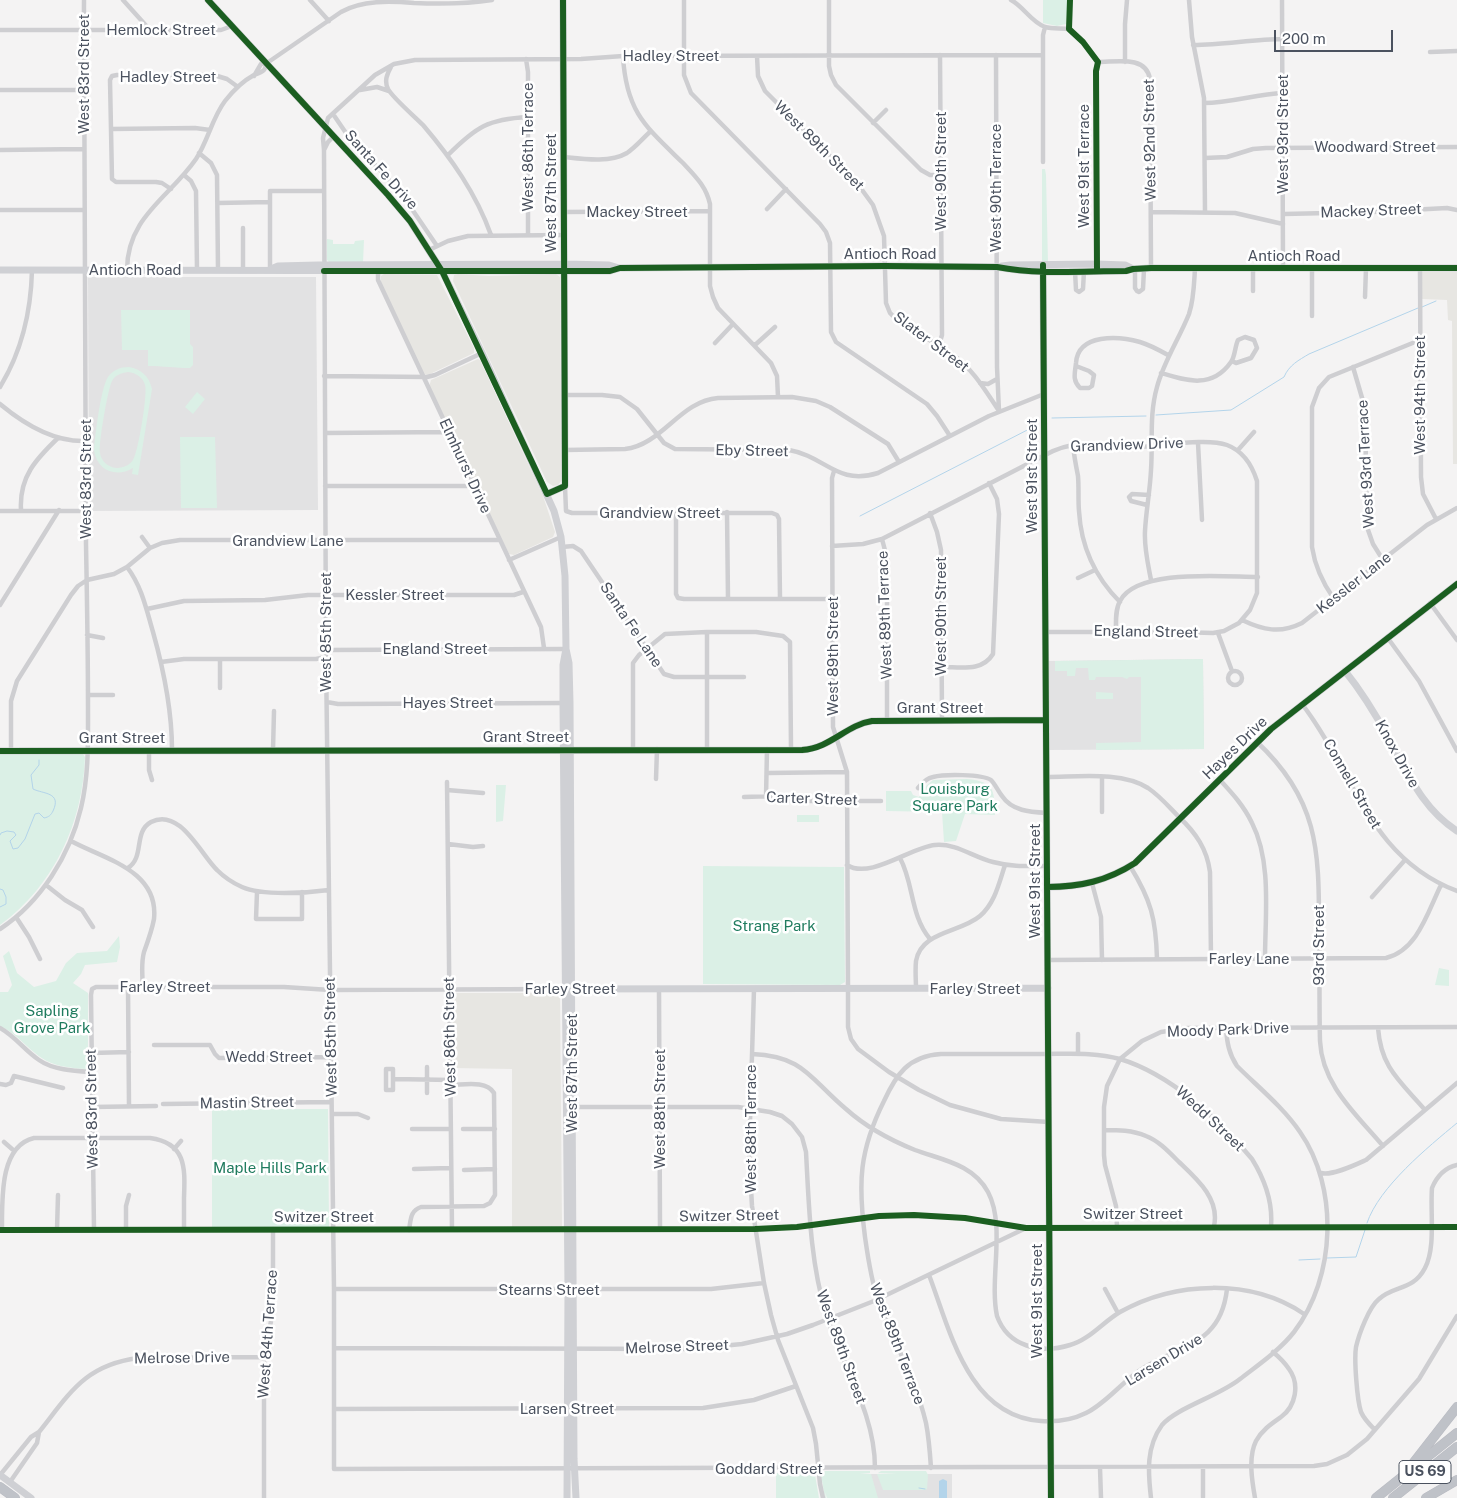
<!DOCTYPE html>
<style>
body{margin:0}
#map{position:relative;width:1457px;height:1498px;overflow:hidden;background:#f4f3f3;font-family:"Public Sans",sans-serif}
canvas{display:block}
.scale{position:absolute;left:1274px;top:30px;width:119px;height:22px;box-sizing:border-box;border:2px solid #4b525f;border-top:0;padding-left:6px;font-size:15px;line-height:18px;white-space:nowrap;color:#4b525f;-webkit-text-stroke:4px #fff;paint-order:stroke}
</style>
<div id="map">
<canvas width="1457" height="1498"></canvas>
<div class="scale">200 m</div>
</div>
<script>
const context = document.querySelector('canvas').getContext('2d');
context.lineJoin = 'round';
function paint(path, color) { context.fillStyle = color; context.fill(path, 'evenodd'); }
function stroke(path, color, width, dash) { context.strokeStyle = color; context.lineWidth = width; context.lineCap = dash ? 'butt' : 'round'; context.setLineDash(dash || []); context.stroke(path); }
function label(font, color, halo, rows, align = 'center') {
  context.font = font + ' "Public Sans",sans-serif'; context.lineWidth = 5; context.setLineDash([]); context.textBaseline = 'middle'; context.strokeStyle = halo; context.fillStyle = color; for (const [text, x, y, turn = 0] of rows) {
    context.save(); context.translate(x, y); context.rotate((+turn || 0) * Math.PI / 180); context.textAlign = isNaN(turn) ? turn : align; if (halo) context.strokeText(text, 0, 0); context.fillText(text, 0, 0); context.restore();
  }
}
paint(new Path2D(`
 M1422,272H1457V464H1453L1452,321L1448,320L1447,300L1422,299Z
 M384,274L437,275L474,348V353L428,375L424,374L381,284V276Z
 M458,274L489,276L556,274L560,277L562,480L558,485L553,486L547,482L453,281L454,275Z
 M478,359L480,360L543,496L555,532L553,537L514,555L509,554L429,387L431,380Z
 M456,993H560L562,1226L512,1227V1069L453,1068L452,997Z`), '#e7e6e2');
paint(new Path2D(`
 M88,277H316L318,510L89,511Z
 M1203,659L1204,749L1049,750L1048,661Z
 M824,1474H952V1498H828Z`), '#e2e2e3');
paint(new Path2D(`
 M1043,0H1068L1066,24L1057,26L1043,23Z
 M1042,169H1045L1046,175L1048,263H1042Z
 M327,239L333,240V244H354L355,241L364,240L363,263L329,262L327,260Z
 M121,310H190V344L193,347V365L190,368C175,368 163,366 148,366V350H122Z
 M129,367C141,369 149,376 152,389L138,475L132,474L133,468C116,478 97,471 94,450C95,436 101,387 108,377C113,370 120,367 129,367ZM128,372C136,373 143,377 145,385C148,393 138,454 133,460C129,466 122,468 116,468C108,467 101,461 100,453C98,446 108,388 112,381C115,375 121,373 128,372Z
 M197,392L205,399L193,414L185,407Z
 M180,437H215L217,508H181Z
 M1203,659L1204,749L1096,750V743L1141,742V677H1129L1127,679L1122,677H1096L1095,680H1089L1088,668H1076L1075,676H1067V671H1055V661Z
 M1096,692L1113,693V699H1096Z
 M0,753H82L85,757C83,822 54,886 0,925Z
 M967,779C995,782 994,789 995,815L965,814L956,841L944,842L942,812L886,811V791H911L913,795L919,797L926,786L933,780Z
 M496,785H506L503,821L496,822Z
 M797,815H819V822H797Z
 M703,866L844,867L845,982L840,985L703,984Z
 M119,936L120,947L117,962L85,965L81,974L73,983L88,993V1066L87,1069C80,1069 73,1068 67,1067C34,1063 27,1039 0,1026V992H8L12,985L3,956L9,951L17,973L34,987L56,981L66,963L77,953L107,951Z
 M1439,968L1449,970V986L1435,985Z
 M212,1109H328L329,1227L212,1228Z
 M825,1471H870V1473L860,1474H871L878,1498H827L825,1492L826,1498H825L821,1475Z
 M881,1471H926L928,1475L927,1489L925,1490H883L877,1474L897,1473H878Z
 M776,1473L811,1474L815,1475L819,1498H776Z`), '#dbf0e6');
paint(new Path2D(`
 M943,1479L947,1481V1498H939V1481Z`), '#b3d4ea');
stroke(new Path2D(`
 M1422,307L1436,301
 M1156,415L1231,410L1284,377C1289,365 1299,360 1309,354L1418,308
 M1052,418L1146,416
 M860,516L1037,425
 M0,835L1,833L7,831L14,832L16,835L10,841L13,849L18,848L25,839L35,814L39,813L44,818C49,817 51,815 53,811C62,792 43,794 33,789L31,775L39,765V760
 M0,889L3,890L6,897V904L0,907
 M1367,1223C1379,1187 1428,1147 1457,1123
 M1327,1258L1356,1257L1365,1230
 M1299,1260L1320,1259
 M919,1488L925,1489`), '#b3d4ea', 1);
const highway = new Path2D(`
 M1411,1466L1457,1407
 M0,1487L15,1498
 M1376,1498L1457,1433
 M1393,1498L1457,1447
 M1426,1498L1457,1480`);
stroke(highway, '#b9bbc2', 10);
stroke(new Path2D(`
 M123,0L150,30
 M310,0L329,21
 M684,0V75L691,93L820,224L826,232L830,243L831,332L836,342L927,404L937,416L950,436
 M829,0V66L831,75L836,85L921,170L930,175H941
 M1011,0C1023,6 1031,22 1045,27C1052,29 1061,28 1069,29L1083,42L1098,62C1116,62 1146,55 1150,79L1151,268
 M1189,0L1192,37L1204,98L1205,212
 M1282,0L1283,268
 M1069,29L1070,0
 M0,30H221L232,26
 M1193,45C1224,45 1253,39 1283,39
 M1430,52L1457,51
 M996,55L997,367L999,411
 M1043,55L623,56L581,59L415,60L394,64L375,75L328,118L323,138L324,150L326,657L334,1289V1469L1314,1466L1327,1464L1347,1455L1367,1439L1419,1379L1457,1316
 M623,56C626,112 646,127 683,163C695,176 706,186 710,204V286L713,297L718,308L771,363L777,376L778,397
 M757,56L758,76L765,91L857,183L873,205L884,236L886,303L890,313C904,328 934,341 952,354C973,369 985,390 999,411
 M526,59L528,72V234
 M1125,62V24L1127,0
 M391,67C387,74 384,81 388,89C393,98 414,116 423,125C451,158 476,193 491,235
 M254,76L261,64L267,63L341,12C362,0 390,1 414,3C439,4 467,4 492,0
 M0,90H84
 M360,90L377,87L389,91
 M1204,103C1231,103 1256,94 1283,93
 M333,114L346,133L401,193L437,246
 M873,123L886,110
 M111,129L195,128L210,130
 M0,150L84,149
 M324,150L328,142L334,136
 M199,153L211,163L217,175L218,270
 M448,155C476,127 488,119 528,117
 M564,157C583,159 610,163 627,153C636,147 643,138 651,131
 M1205,158L1227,157L1253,149L1266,148L1457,147
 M1043,162V35L1045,27
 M184,175L191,181L196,191L197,270
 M171,189L162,183L156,182H116L112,179L110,80L112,76L117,75H214L227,79L238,87
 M218,203L270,202
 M767,209L786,189
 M0,210H84
 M564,212L710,211
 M1151,212L1235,213L1283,224
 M1284,214L1373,212L1447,208L1457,210
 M243,228V270
 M429,250L448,241L468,236L564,235
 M1097,265L1096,71L1098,62
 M1312,268V316
 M1420,268L1421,477L1423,494L1436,519
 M270,269V191H324
 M378,269V280L541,627L544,648
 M1135,269V288L1137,291L1139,292L1143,289L1144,269
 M1253,269V291
 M127,270C127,217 169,198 196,159C208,141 212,118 225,101C232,92 243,81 254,75C257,74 261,73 264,70C265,69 266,65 267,63
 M1075,271L1076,290L1079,292L1083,289L1084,271
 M1365,297L1366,268
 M715,343L733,324
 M755,345L775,327
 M939,345L942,335L940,55
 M1076,366L1089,371L1094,375L1092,386L1089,388H1080C1072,380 1075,373 1076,363C1078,333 1119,336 1140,342C1150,345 1159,350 1168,355
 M1353,367L1365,408L1367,527L1373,544L1383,560
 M1161,373C1187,381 1212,389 1231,362C1235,357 1235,346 1238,340L1245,337L1254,340L1257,348L1251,358L1236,363L1232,361
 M324,376L427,377L435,375L482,353
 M980,383L988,384L997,379
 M0,387C22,351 31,312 32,270
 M565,395H602L620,397L637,409L664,443L675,449L789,450C825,456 837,486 878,473L989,416L1044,394
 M0,404C24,424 53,442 85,441
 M325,433L449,432
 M1198,443L1202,520
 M1073,445C1074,456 1076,466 1078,476C1079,488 1078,500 1079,511C1081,547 1095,577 1120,602
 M565,450L625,449C662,445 680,401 718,398L792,397L816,401L830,407L888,444L899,462
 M1238,450L1254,432
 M834,471L832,478L833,727L847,772L848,989V1027L851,1039L858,1049L889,1072L919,1090L950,1105L1001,1119L1049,1122
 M325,486H466L475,485
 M565,486L566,511L572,513H772L777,515L779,519L780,599
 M1147,505L1131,501L1129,497L1132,494L1149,495
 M21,510C19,477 36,459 58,438
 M0,511H86
 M727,512L728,599
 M676,513V594L678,598L684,599H833
 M930,513L937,532L941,550L942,721
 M142,537L150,548
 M882,539L887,558V721
 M832,546L863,544L882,539L1045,455C1056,449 1068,445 1081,444C1099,443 1117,447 1135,447C1159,447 1205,437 1227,445C1243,451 1252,465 1257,481V593L1250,610L1239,623L1224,631L1213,633L1178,632H1046
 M562,547L573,546L581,551L664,674L674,677H744
 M509,560L561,537
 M127,567C142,587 146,608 153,632C164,671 172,709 172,750
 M1078,578L1095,570
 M1151,580C1148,564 1144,548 1145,531C1146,511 1150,491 1151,470C1153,442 1149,415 1157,387C1164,361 1179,339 1189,314C1194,299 1194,284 1195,268
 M1334,599C1322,582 1315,567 1312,547V407L1319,388L1329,377L1420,340
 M1430,603L1457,640
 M0,605L59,510
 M147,609L184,601L265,600L308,595H514L523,592
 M1242,620C1263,630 1280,634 1302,623L1427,525L1457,508
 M1116,632C1116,622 1115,610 1120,601C1137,568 1225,577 1258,577
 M1218,633L1232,671
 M87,635L103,638
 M1387,637L1419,681L1457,751
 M326,650L566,649
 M161,662L184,659H316L326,657
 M942,667C961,667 982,672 993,654L999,514L997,499L989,483
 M1228 678a7 7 0 1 1 14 0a7 7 0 1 1-14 0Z
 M220,688V659
 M88,695H113
 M327,702L338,704L565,703
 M1302,704C1355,773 1368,857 1457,891
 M1257,742C1318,799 1319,849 1319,926C1320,965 1319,1003 1320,1041C1322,1085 1356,1114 1383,1146
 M633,749V663L639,655L665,634L707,632H756L783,636L790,642L791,749
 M707,749V632
 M149,750V770L152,780
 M273,750L274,711
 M11,751V701L17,681L71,595L78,586L87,580L114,574L127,567L150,548L162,543L180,540H500
 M768,773L847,772
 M1046,777C1078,777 1121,771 1148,788C1160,796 1169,807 1179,817C1196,833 1207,849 1210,872L1211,959
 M1102,777V812
 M656,779L657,749
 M1220,780C1232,793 1244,806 1252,823C1272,862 1265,916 1265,959
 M447,782L452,1229
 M918,788C922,783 927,778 933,777C944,774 982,774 991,780C995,784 998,791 1002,796C1012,811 1030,812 1047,813
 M447,790L483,793
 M744,797L774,796L790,801H881
 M766,797L767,749
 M71,841C104,859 159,870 154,919C152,930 148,941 144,952C141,963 142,975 143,987
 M448,844L473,847L483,846
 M900,858C914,884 910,915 930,939
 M847,865C870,880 911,847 935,845C956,843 973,857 993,862C1011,867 1029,866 1047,866
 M1130,866C1151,900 1156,919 1157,959
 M128,868C145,857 133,832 151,822C180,807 201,855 217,870C224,877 233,883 242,887C262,896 307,893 329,890
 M1092,883L1101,917L1102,960
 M46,885L65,900L82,910L93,927
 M257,892L256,919H302V892
 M1372,897L1405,860
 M16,917L29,937L40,959
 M0,929C41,902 70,855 81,808C89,775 88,741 88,707C88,653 87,598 86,544C85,362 83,181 84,0
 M1048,960L1386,958C1418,950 1428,911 1441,885
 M128,987L129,1106
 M659,989L660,1229
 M754,989L749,1154L752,1206L764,1283L771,1315L778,1340L813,1428L816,1444L820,1484L823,1498
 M916,989C916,980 915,970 916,961C921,931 960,933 980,916C995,903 999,883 1005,865
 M0,1028C16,1037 24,1050 39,1060C53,1070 75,1071 92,1072
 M1378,1028C1381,1068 1400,1081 1425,1110
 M154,1045H210L215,1054L219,1058L330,1057
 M92,1053L129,1052
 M1078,1053V1034
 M752,1054C804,1056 810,1079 846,1109C866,1127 890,1140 915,1150C942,1160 973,1164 988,1192C1006,1226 989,1279 997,1316C1008,1347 1041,1354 1070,1345C1089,1340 1103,1322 1120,1312C1175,1281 1251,1278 1304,1314
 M427,1067V1093
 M386,1069H393V1090H386Z
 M394,1079L451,1080
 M0,1084L6,1085L11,1083L14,1076L63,1088
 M163,1104L331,1102
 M92,1107L156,1106
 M571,1107H738L770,1112L782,1116L792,1124L802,1137L806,1152C809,1206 810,1261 826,1314C842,1366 875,1412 875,1468
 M332,1114H358L368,1118
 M412,1129H450
 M463,1129H495
 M1104,1130C1118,1130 1132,1130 1146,1136C1159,1141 1169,1152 1179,1162C1197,1179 1220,1199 1214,1226
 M4,1142L12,1149
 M174,1149L181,1141
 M414,1169L450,1168
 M464,1170L495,1169
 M1321,1173C1332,1176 1355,1165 1366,1160L1457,1083
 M1117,1227L1116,1206L1105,1165L1104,1155V1107L1107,1086L1120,1059L1142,1041L1161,1032L1188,1028L1457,1027
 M0,1230L755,1229L797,1227L879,1216L914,1215L965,1218L1026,1228L1457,1227
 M2,1230C2,1197 0,1146 34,1138H150C187,1143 185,1169 184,1198C184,1208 184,1219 184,1230
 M57,1230L58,1195
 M94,1230L91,995L92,989L96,987H284L330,990L565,989
 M126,1230V1206L129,1195
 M409,1230C411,1219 410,1211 421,1207L484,1206L490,1203L495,1195L494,1093C486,1080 464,1085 451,1085
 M929,1275C950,1330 968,1416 1041,1421C1056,1422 1072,1420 1086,1413C1107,1403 1123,1380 1145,1367C1184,1344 1221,1343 1227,1289
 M334,1289H711L764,1283
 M1105,1289L1118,1313
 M334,1348L691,1349L742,1344L787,1334L813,1325L874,1301L1026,1228
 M334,1409L703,1408L754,1400L796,1386
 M1375,1430C1370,1425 1364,1419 1361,1412C1357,1400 1354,1359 1356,1347C1359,1334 1369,1307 1379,1299C1394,1285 1413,1291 1425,1268C1436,1247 1430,1212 1432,1188C1437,1176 1444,1168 1457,1165
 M1203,1467V1497
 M931,1468C930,1453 929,1438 926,1423C916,1380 893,1341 878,1300C871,1280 868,1258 865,1237C858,1183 859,1151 884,1101C896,1075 908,1056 941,1054C975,1054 1009,1054 1044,1054C1069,1054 1095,1052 1120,1059C1170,1074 1219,1119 1252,1159C1265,1180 1273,1201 1271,1226
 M1100,1468L1101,1498
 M0,1475L31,1437L39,1432C70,1393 85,1365 138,1358L264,1357
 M10,1482L37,1443L39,1432
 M264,1498V1357L273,1311V1229
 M1151,1498C1148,1472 1146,1447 1162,1425C1176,1408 1219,1396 1240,1379C1258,1365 1280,1350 1294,1332C1336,1277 1339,1188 1300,1132C1283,1107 1258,1087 1237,1066C1229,1054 1227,1043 1226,1028
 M1255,1498C1252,1481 1248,1457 1256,1441C1262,1430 1271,1424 1281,1417C1296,1406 1300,1384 1289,1369C1285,1363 1279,1357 1273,1352`), '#ceced1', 4.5);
stroke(new Path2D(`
 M208,0L388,195L410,221L442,271L482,353L554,511L561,537L565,576L566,649L563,665V703L568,1289L567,1498
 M1043,265L1051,1498
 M1002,266L1010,265L1097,264L1125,265L1133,269
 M271,269L278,266L318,265L564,264L609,265L619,268
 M0,270L610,271L620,268L885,266L997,267C1039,275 1083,271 1126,271L1133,269L1151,268H1457
 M547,494L565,486V481L563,0
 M566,649L569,663L570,703L574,1459L576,1498
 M1345,671C1362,692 1376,715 1389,739C1409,775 1422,808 1457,831
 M0,751L802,750C831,748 846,725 872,721L1046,720
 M1047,887C1080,887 1107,881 1135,863L1271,729L1457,584
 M568,989L1048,988
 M0,1475L31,1498`), '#cfd0d4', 7);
stroke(highway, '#bfc2c8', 9);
stroke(new Path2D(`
 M208,0L388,195L410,221L442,271L547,494L565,486V481L563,0
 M1070,0L1069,29L1083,42L1098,62L1096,71L1097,271
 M1043,265L1051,1498
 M324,271H610L620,268L885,266L997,267C1039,275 1083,271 1126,271L1133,269L1151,268H1457
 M0,751L802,750C831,748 846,725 872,721L1046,720
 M1047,887C1080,887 1107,881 1135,863L1271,729L1457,584
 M0,1230L755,1229L797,1227L879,1216L914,1215L965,1218L1026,1228L1457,1227`), '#1b5e20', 6);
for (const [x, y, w] of [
 [1425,1472,52]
]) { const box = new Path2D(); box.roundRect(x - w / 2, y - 11.5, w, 23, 4); context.fillStyle = '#fff'; context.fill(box); stroke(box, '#4b525f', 1); }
label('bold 14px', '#4b525f', null, [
 ["US 69",1425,1472]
]);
label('15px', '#4b525f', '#fff', [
 ["Hemlock Street",161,30],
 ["Hadley Street",671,56],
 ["West 83rd Street",84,74,-90],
 ["Hadley Street",168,77],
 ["West 93rd Street",1283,134,-90],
 ["West 92nd Street",1150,140,-91],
 ["West 89th Street",819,146,45],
 ["West 86th Terrace",528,147,-90],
 ["Woodward Street",1375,147],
 ["West 91st Terrace",1084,166,-90],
 ["Santa Fe Drive",381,170,48],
 ["West 90th Street",941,171,-90],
 ["West 90th Terrace",996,188,-90],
 ["West 87th Street",551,193,-90],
 ["Mackey Street",1371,211,-2],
 ["Mackey Street",637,212],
 ["Antioch Road",890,254],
 ["Antioch Road",1294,256],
 ["Antioch Road",135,270],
 ["Slater Street",931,342,37],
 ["West 94th Street",1420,395,-90],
 ["Grandview Drive",1127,445,-2],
 ["Eby Street",752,451,1],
 ["West 93rd Terrace",1366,464,-93],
 ["Elmhurst Drive",465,466,65],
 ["West 91st Street",1032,476,-90],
 ["West 83rd Street",86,479,-90],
 ["Grandview Street",660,513],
 ["Grandview Lane",288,541],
 ["Kessler Lane",1354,583,-38],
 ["Kessler Street",395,595],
 ["West 89th Terrace",885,615,-92],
 ["West 90th Street",941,616,-90],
 ["Santa Fe Lane",631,625,56],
 ["West 85th Street",326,632,-90],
 ["England Street",1146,632,1],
 ["England Street",435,649],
 ["West 89th Street",833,656,-90],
 ["Hayes Street",448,703],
 ["Grant Street",940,708],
 ["Grant Street",526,737],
 ["Grant Street",122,738],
 ["Hayes Drive",1235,748,-44],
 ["Knox Drive",1397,754,61],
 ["Connell Street",1352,784,60],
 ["Carter Street",812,799,2],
 ["West 91st Street",1035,881,-90],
 ["93rd Street",1319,945,-90],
 ["Farley Lane",1249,959],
 ["Farley Street",165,987],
 ["Farley Street",570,989],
 ["Farley Street",975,989],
 ["Moody Park Drive",1228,1030,-2],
 ["West 85th Street",331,1037,-91],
 ["West 86th Street",450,1037,-91],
 ["Wedd Street",269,1057],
 ["West 87th Street",572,1073,-90],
 ["Mastin Street",247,1103,-1],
 ["West 83rd Street",92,1109,-91],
 ["West 88th Street",660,1109,-90],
 ["Wedd Street",1210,1119,43],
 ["West 88th Terrace",751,1129,-90],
 ["Switzer Street",1133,1214],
 ["Switzer Street",729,1216,-1],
 ["Switzer Street",324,1217],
 ["Stearns Street",549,1290],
 ["West 91st Street",1037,1301,-90],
 ["West 84th Terrace",268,1334,-86],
 ["West 89th Terrace",897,1344,69],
 ["Melrose Street",677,1347,-2],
 ["West 89th Street",841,1347,70],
 ["Melrose Drive",182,1358,-1],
 ["Larsen Drive",1164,1360,-31],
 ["Larsen Street",567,1409],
 ["Goddard Street",769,1469]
]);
label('15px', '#207c5f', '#fff', [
 ["Louisburg",955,789],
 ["Square Park",955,806],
 ["Strang Park",774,926],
 ["Sapling",52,1011],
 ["Grove Park",52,1028],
 ["Maple Hills Park",270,1168]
]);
</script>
